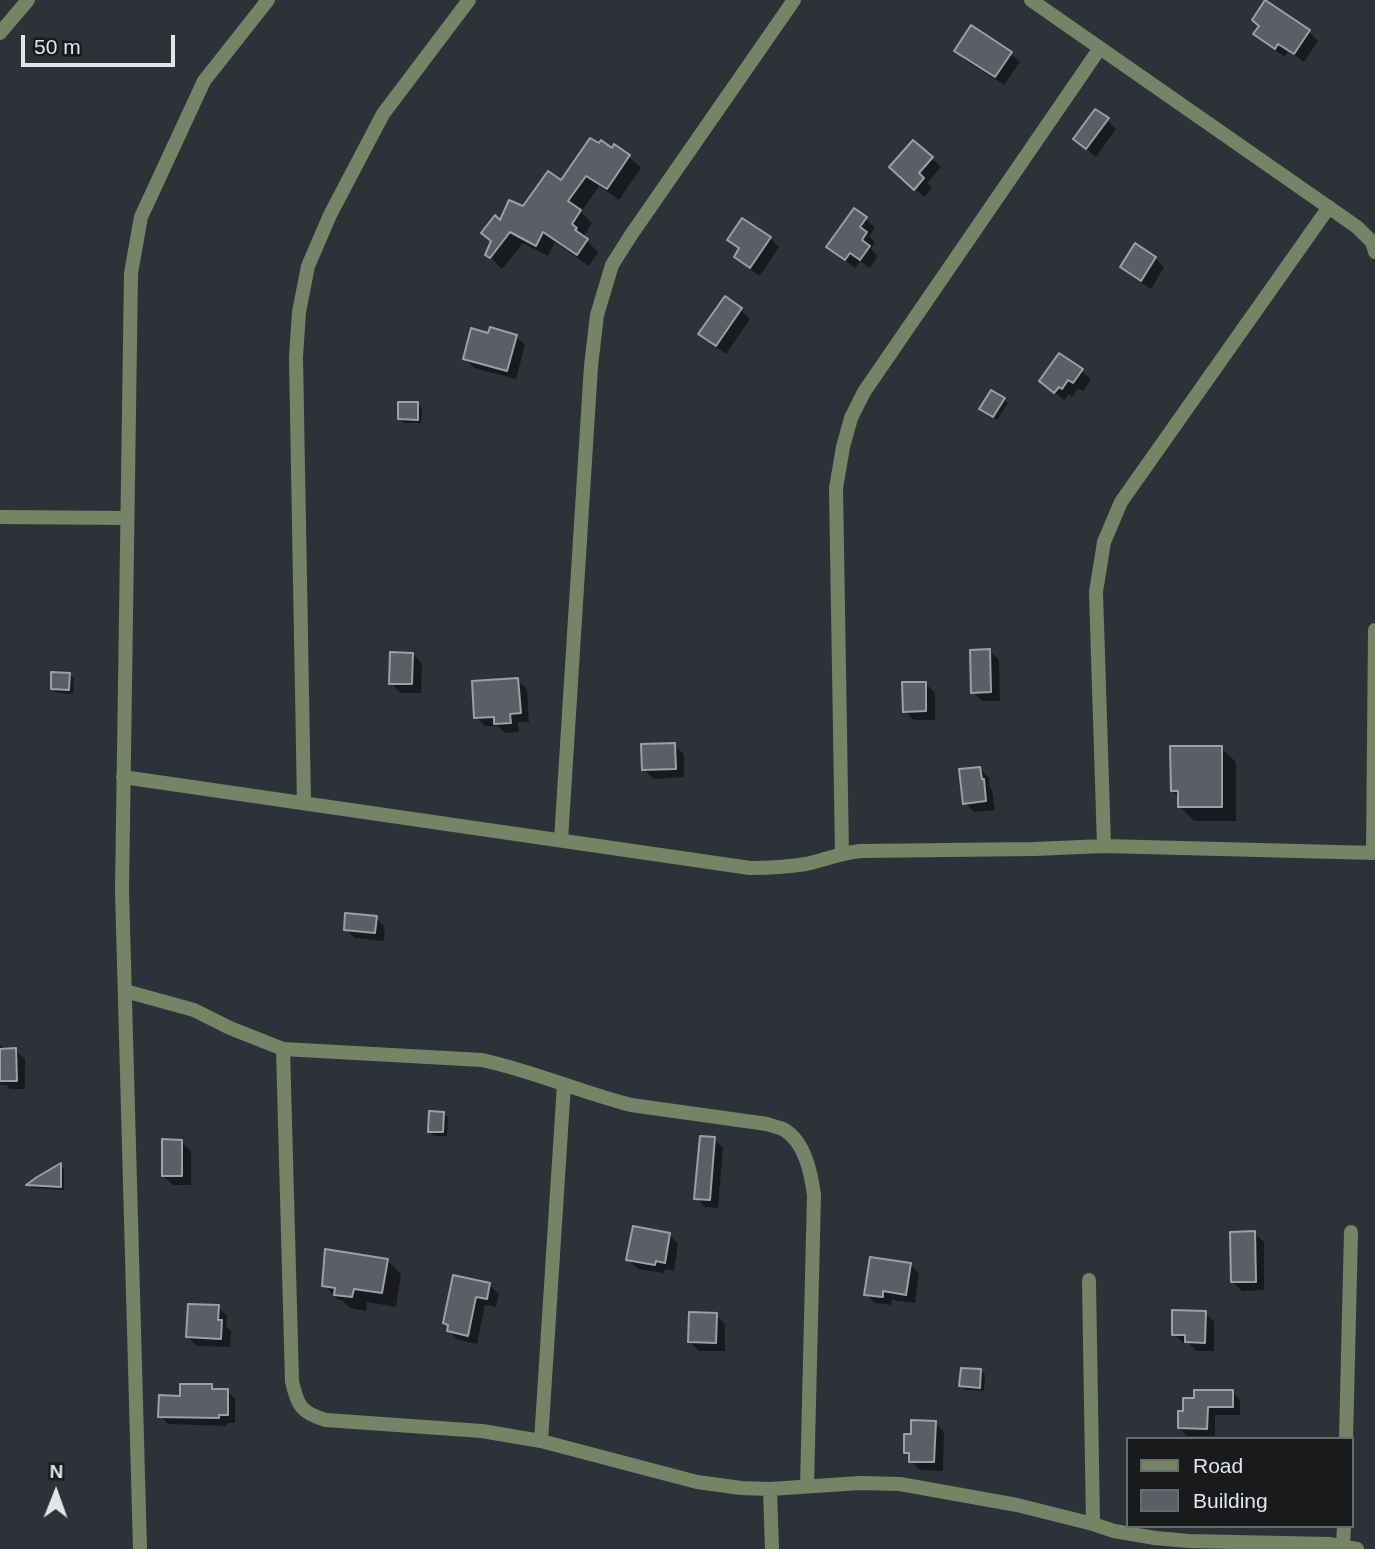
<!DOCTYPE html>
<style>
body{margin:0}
#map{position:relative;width:1375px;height:1549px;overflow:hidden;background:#2e3238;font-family:Helvetica,sans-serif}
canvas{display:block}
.legend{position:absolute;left:1126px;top:1437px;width:228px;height:91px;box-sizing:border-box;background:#181a1c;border:2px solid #696b6e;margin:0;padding:9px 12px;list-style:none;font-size:21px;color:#e2e5e9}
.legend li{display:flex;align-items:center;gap:14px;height:35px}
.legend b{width:35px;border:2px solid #696b6e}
.north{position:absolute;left:21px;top:1458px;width:70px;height:70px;-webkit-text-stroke:5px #181a1c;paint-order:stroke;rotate:1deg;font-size:19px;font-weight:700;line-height:28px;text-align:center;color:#e2e5e9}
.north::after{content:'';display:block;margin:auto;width:24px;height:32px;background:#e2e5e9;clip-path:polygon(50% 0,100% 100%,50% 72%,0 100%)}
.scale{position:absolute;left:21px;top:35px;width:154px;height:32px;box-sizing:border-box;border:4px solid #e2e5e9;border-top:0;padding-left:9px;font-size:21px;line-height:24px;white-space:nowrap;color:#e2e5e9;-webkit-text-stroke:5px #181a1c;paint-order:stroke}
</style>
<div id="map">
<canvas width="1375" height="1549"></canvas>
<ul class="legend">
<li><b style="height:9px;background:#758467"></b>Road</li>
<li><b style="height:19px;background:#5a5f65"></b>Building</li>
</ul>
<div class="north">N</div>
<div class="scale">50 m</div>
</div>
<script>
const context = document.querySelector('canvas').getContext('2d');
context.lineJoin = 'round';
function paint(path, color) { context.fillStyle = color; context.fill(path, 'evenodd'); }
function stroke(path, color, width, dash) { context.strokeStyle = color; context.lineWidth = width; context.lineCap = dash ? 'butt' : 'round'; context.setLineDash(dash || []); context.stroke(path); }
paint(new Path2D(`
 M1309,32L1318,41L1304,62L1288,51L1285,57L1265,43L1256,34Z
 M956,51L1010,53L1020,62L1004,85L965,60Z
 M1107,120L1116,129L1096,157L1075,139Z
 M913,142L941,167L927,183L932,188L924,197L900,176Z
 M615,147L629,157L641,168L619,200L599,186L581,212L592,223L583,237L598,252L589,266L555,242L548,256L523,243L502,269L488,255L501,222L613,150Z
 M866,219L875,228L869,236L875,242L871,249L878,256L870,268L860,261L855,268L838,255L828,246Z
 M770,238L779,247L760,276L745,266L736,257L740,250L730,240Z
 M1155,258L1164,267L1151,289L1131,276L1122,267Z
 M726,299L741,310L750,319L726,354L710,343L701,334Z
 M516,336L525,345L516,379L474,368L465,358Z
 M1060,355L1082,371L1091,380L1083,391L1078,388L1072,397L1069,394L1064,400L1041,381Z
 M1004,399L1008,403L997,420L981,409Z
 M418,404L422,408L421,423H404L400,419Z
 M990,651L999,660L1000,701H982L973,692Z
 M413,654L422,664L421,693H400L391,683Z
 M69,674L74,678L73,694L57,693L53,689Z
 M517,680L527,689L529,722H518L519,732L505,733L498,726H485L476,717Z
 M925,683L935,693V720H914L904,711Z
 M674,745L684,754V777L653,779L644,769Z
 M1221,748L1236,762V821H1194L1180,807V798L1172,791Z
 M980,769L989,778L990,788L992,790L995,810L974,812L965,803Z
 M376,918L385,927L384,941L355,938L345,929Z
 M0,1045L6,1050H15L25,1059V1089H10L6,1085H0Z
 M443,1113L448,1117L447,1136H434L429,1131Z
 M714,1139L723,1148L718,1208L705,1207L696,1198Z
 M181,1142L191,1151V1185H173L163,1176Z
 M61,1166L64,1169V1190L32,1188L29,1185Z
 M1254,1233L1264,1242V1290L1242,1291L1232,1281Z
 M669,1234L678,1244L674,1271L665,1269L664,1273L638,1269L628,1260Z
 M387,1260L401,1274L396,1307L367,1302L366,1311L350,1308L342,1300H338L324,1285Z
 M910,1264L919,1273L915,1303L892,1300L891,1305L875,1303L866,1294Z
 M489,1285L499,1294L496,1307L485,1305L477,1344L458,1340L449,1331V1327L445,1323Z
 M218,1307L227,1316L226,1327L231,1331L230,1347L197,1346L188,1337Z
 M1205,1312L1214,1322V1351H1196L1189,1343H1183L1174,1334Z
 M716,1315L725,1324V1351H699L690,1342Z
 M981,1371L985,1375L984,1391L965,1390L961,1385Z
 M211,1386L216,1390H227L235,1399V1423H227V1426L168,1424L160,1416L182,1397Z
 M1232,1392L1240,1400V1415H1215V1436H1187L1179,1428L1180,1413Z
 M935,1423L944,1432L943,1471L920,1470L911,1461V1458L906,1452L912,1436Z`), '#0007');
const building = new Path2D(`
 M1265,0L1310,30L1294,54L1278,44L1275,49L1253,34L1259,26L1252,20Z
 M971,25L1012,52L995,77L954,51Z
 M1095,109L1109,118L1086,149L1073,139Z
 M590,138L599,143L601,140L612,148L614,144L630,155L607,189L586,176L568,201L581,210L572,224L577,228L575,230L588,239L577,255L543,232L536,246L510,232L490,258L485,255L491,241L481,233L495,215L500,220L509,200L523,206L548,171L561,180Z
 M913,140L933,157L919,173L924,178L914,190L889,167Z
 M854,208L867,217L860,227L867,232L862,240L870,246L860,260L850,253L845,260L826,247Z
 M742,218L771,237L750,268L734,257L739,248L727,240Z
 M1135,243L1156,257L1141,281L1120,267Z
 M725,296L742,308L716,346L698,334Z
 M490,327L517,335L507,371L463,359L471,328L488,333Z
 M1059,353L1083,369L1073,383L1068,380L1062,389L1059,387L1054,393L1039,381Z
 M991,390L1005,398L993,417L979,409Z
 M398,402H418V420L398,419Z
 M990,649L991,692L971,693L970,650Z
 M390,652L413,653L412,684H389Z
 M51,672L70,673L69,690L51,689Z
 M518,678L521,713L510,714L511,723L494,724V717L474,718L472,681Z
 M902,682H926V711L903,712Z
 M675,743L676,769L642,770L641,744Z
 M1170,746H1222V807H1178V791H1171Z
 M980,767L982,779H984L986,801L963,804L959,769Z
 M345,913L377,916L375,933L344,930Z
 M16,1048L17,1081H0V1049Z
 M429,1111L444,1112L443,1132H428Z
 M700,1136L715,1137L710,1200L694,1199Z
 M162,1139L182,1140V1176H162Z
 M61,1163V1187L26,1185L37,1177Z
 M633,1226L670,1233L665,1263L656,1261L655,1265L626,1260Z
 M1255,1231L1256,1282H1231L1230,1232Z
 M325,1249L388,1259L382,1293L354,1289L352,1297L334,1295L335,1288L322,1286Z
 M870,1257L911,1263L906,1295L883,1291V1297L864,1295Z
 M453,1275L490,1283L487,1299L476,1297L468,1336L447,1331L448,1325L443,1323Z
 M188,1304L219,1305L218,1320H222L221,1339L186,1337Z
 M1172,1310L1206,1311L1205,1343L1185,1342V1335H1172Z
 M689,1312L717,1313L716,1343L688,1342Z
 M961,1368L981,1369L980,1388L959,1386Z
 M180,1384H212V1389H228V1415H219V1418L158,1417L159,1395L180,1396Z
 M1194,1390H1233V1407H1208L1207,1429L1178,1428V1411H1183V1398H1194Z
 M911,1420L936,1421L934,1462H909V1453H904V1434H911Z`);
paint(building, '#5a5f65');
stroke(building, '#9aa0a7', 2);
stroke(new Path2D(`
 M1031,0L1357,227L1372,242L1375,252
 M0,33L28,0
 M0,517L127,518
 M123,777L750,868C769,868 787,867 806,864C824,860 841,853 860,851L1034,849L1104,846L1375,853
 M304,803L296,357L299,312L308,266L330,215L383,114L469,0
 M561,840L591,366L597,315L612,265L631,235L794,0
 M1104,846L1096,592L1104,542L1121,502L1329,207
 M842,853L836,488L843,447L851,418L864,392L1100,48
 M1373,853L1375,630
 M125,991L194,1010L230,1028L283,1049L292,1381C297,1405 301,1413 326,1420L482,1431L541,1441L697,1482L741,1488L770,1489L860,1483L900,1484L1017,1505L1093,1524L1114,1531L1155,1538L1189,1541L1329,1544L1357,1549
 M283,1049L482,1060C533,1071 580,1092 631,1105L767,1124C772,1126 778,1127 783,1129C805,1141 811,1173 814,1195L807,1486
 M1089,1280L1093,1524
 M1346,1439L1351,1232
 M541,1441L564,1084
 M770,1489L772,1549
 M1343,1545L1344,1526
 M140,1549L122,890L131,273L141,217L204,81L268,0`), '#758467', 14);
</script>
